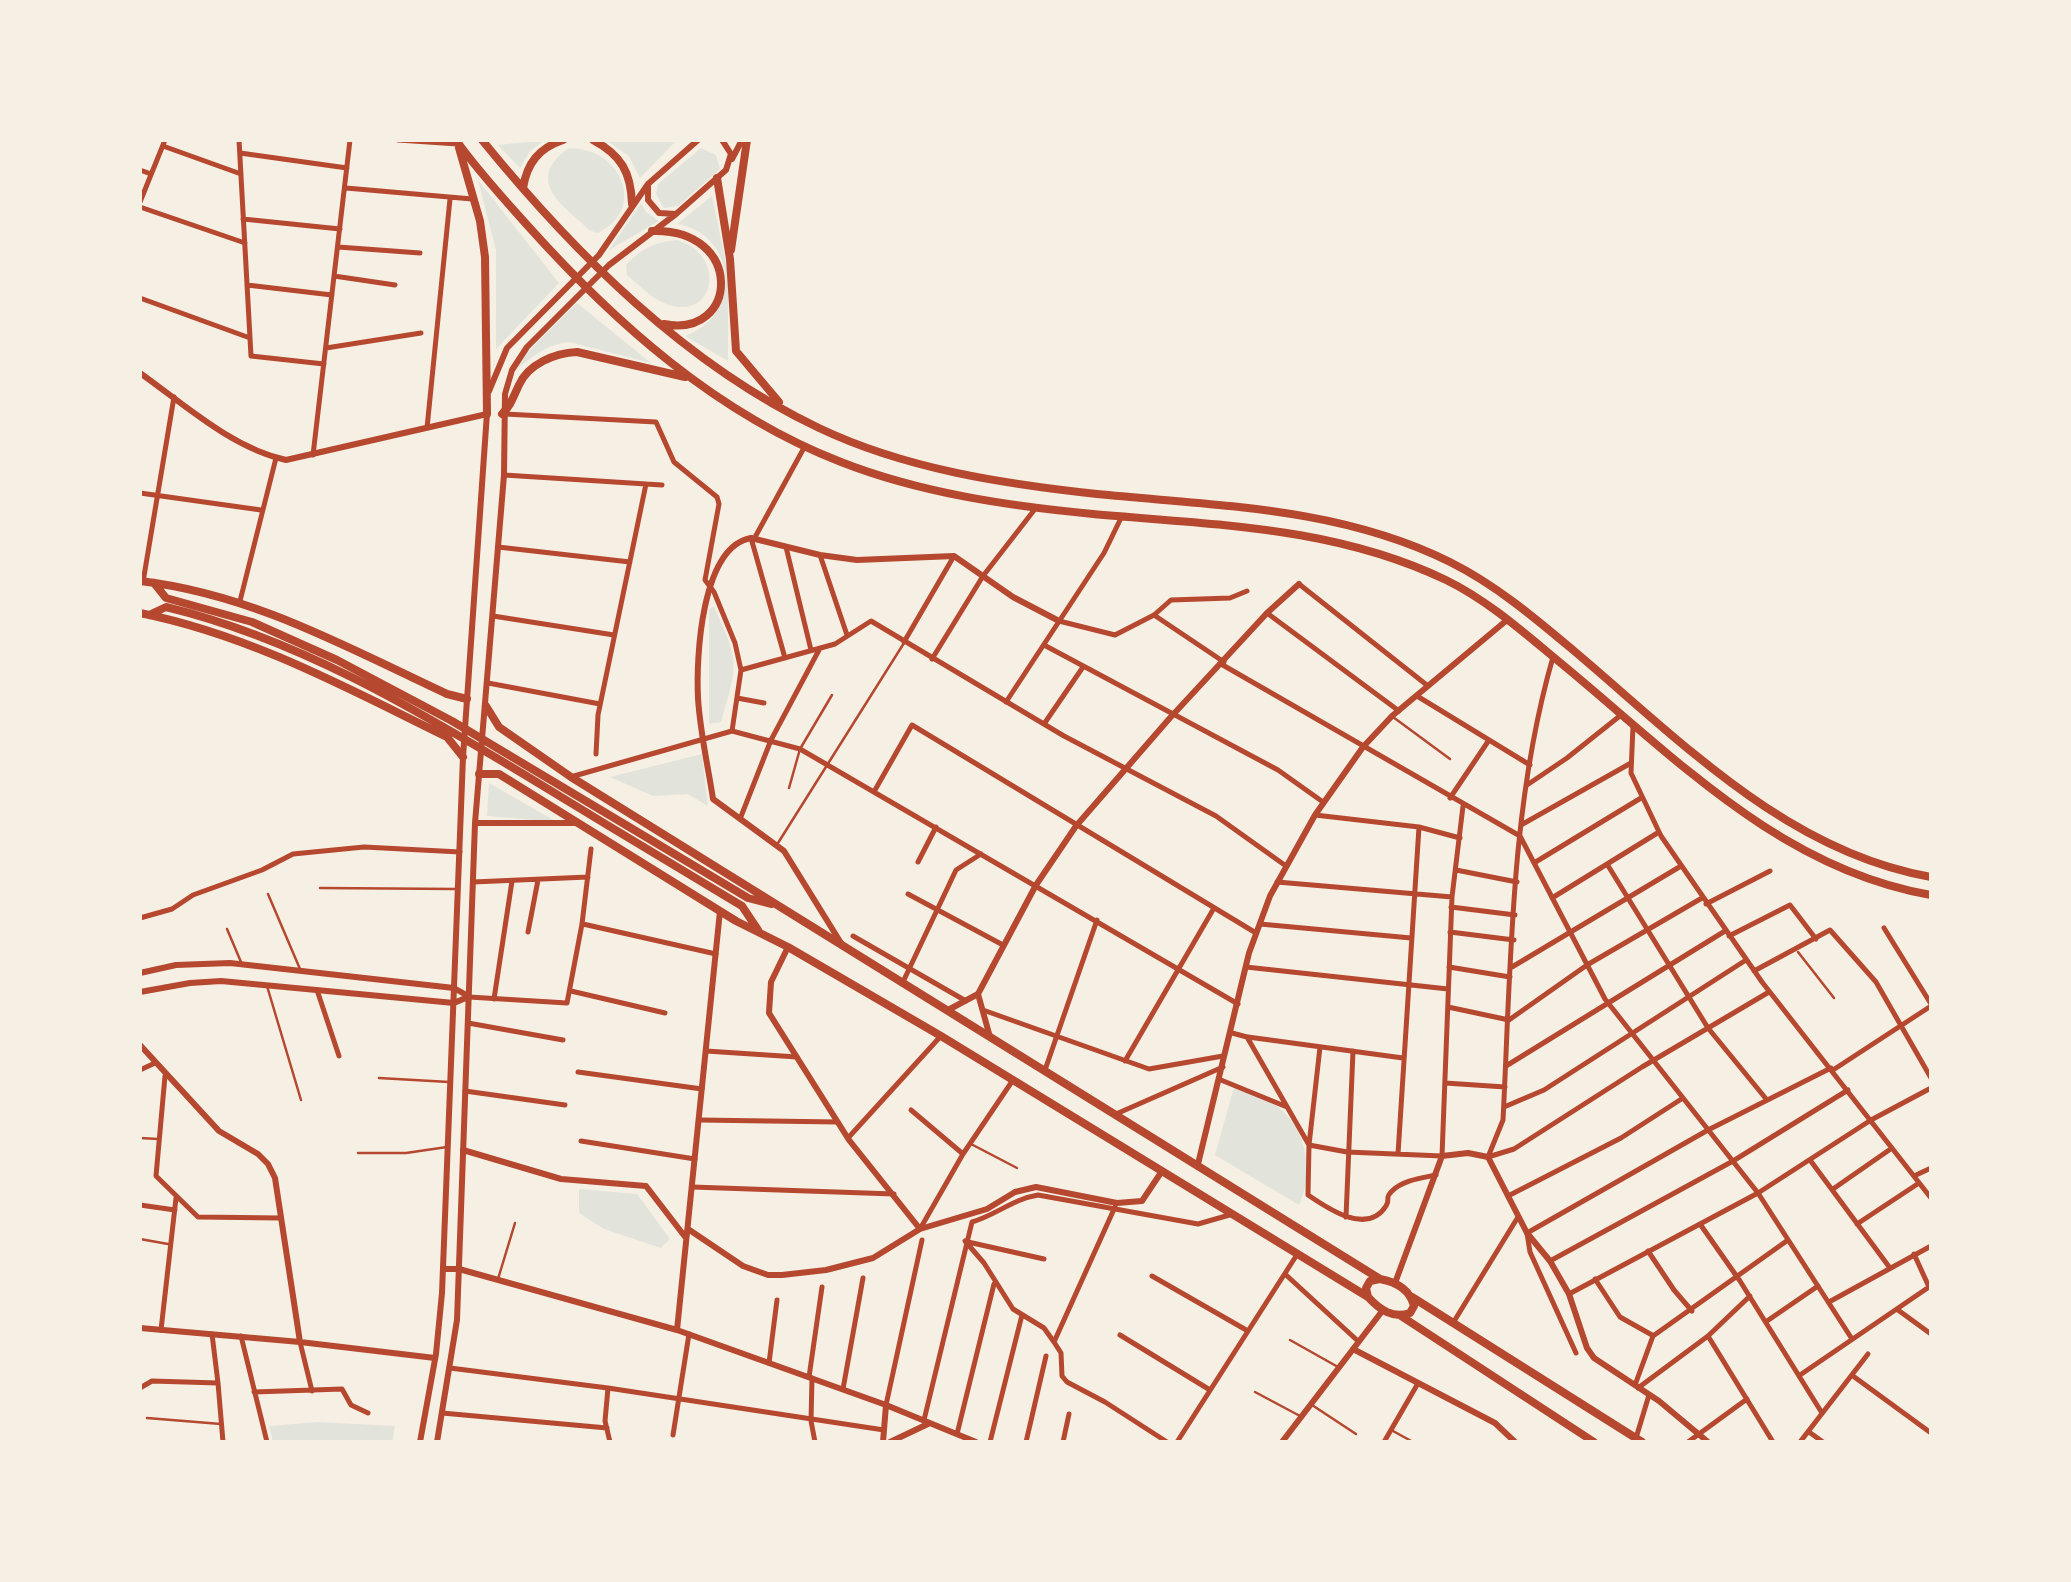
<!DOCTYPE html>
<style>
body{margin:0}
#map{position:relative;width:2071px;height:1582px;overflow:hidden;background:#f6efe4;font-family:"Zilla Slab",serif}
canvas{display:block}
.frame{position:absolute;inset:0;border:142px solid #f6efe4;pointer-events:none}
</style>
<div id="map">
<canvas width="2071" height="1582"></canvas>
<div class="frame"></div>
</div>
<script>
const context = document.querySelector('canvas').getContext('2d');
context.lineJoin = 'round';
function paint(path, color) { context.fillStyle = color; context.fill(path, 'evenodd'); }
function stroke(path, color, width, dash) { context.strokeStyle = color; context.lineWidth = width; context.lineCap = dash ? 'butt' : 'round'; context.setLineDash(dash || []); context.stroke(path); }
paint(new Path2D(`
 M545,140L530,151L520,168L498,145Z
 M606,140H677L640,178L629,156Z
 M569,148C622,148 647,209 598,233L591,231C563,206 523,180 569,148Z
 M701,148L716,155L720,169L678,206L664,208L656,194L658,184Z
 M478,180L559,283L496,349V250Z
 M712,196L728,273V361L685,336C748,313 732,231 677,224Z
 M641,203L646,212L659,221L609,250Z
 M677,240C731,256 713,330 658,300C647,294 637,283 627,275L626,265C641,249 655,242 677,240Z
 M577,303L651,363L569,342C547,344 532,357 516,370L527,353Z
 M714,607C740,663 738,664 721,722L709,724V609Z
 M702,754L708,806L688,794L653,796L610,777Z
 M489,783L557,822L487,816Z
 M1234,1087C1246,1092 1260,1097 1272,1103C1306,1123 1315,1172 1299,1205L1215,1155Z
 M579,1189L637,1194L670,1239L661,1248L604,1229L579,1213Z
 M318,1422L395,1426L392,1442H273L269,1426Z`), '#e2e4dc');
stroke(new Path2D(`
 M1393,717L1450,759
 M789,788L800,749L832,695
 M778,843L904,643
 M320,888L457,889
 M268,894L300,969
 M227,929L241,962
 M1798,952L1834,998
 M267,986L301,1100
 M379,1078L449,1082
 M140,1138L158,1139
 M971,1144L1017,1168
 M358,1153H406L447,1147
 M140,1239L168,1244
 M498,1279L515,1223
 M1290,1340L1338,1367
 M1255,1392L1300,1416
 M1312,1405L1356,1434
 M147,1418L221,1424
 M1393,1431L1413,1442`), '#b5482f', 2.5);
stroke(new Path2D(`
 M239,140L251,356L324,364
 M398,140L458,144
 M163,146L241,174
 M240,153L347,168
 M140,170L151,174
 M346,188L472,199
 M140,202L165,140
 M140,207L245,243
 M243,219L340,229
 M338,247L420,253
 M334,276L395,285
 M247,285L332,295
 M140,298L250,338
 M326,348L421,333
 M505,414L656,422L674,462L717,497L719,504L705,580L714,592L735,643L741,670L732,731
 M427,428L450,199
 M313,455L350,140
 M504,475L662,485
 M140,493L261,510
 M751,538L785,658
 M754,539L805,446
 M498,547L630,562
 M786,547L811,650
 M820,555L847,635
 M143,582L174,397
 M1299,584L1428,686
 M240,601L276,458
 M1267,613L1399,711
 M1154,615L1224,662
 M493,616L614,635
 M1059,621L1115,635L1154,615L1171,600L1230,598L1247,591
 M904,642L954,556
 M1044,645L1278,770L1323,802
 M932,659L983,576L1035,509
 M1221,664L1520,836
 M741,670L835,644L871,621L1064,736L1216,816L1286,866
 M488,683L600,704
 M1417,696L1530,765
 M737,698L764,703
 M1006,702L1104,553L1122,516
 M1044,724L1083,667
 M1633,726L1631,773L1661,836L1762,982L1931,1198
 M596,754L598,715L646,484
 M574,776L732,731L800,749L1238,1004
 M1527,785L1567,758L1621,715
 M875,790L912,725L1256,933
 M1450,798L1489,740
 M1315,815L1419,827L1460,838
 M740,819L771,740L819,650
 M1521,825L1631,763
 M1520,836L1605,999L1758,1193L1852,1339
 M918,862L936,827
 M1534,863L1641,798
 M1607,864L1708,1028L1767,1100
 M1456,870L1517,882
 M473,882L588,877
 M1277,882L1452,897
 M908,894L1003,945
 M1552,898L1659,832
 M1706,904L1770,871
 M1451,907L1515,915
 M140,918L172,909L193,895L262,870L293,854L364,847L460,852
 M583,924L716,954
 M1260,924L1411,938
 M1884,928L1931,1004
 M528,932L538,880
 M1450,932L1514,940
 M853,936L966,1001
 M1729,936L1790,905L1816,939
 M1246,967L1448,989
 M1449,967L1510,977
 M1512,967L1681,866
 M1754,971L1830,930L1876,982L1931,1078
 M902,984L956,870L981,854
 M317,990L339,1056
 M571,991L665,1013
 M469,997L567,1003L582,924L591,849
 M494,999L512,881
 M1448,1007L1509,1020L1587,965L1702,898
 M983,1010L1149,1069L1223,1056
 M468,1023L563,1040
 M1232,1033L1247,1037L1309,1145L1347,1152L1442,1156L1452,897L1463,806
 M1248,1037L1403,1058
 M1320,1047L1309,1145L1308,1195C1327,1208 1367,1236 1386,1206C1391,1197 1384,1199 1392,1191C1403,1180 1422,1178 1436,1175
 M706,1051L797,1057
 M1125,1061L1214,908
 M1506,1066L1725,931
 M140,1070L155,1063
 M1045,1070L1097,920
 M1833,1070L1931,1006
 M578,1072L702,1089
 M165,1076L156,1176L198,1217L281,1218
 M1221,1080L1287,1107
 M1445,1083L1505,1087
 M465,1091L565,1105
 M1504,1107L1544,1090L1746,960
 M911,1110L963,1154
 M1116,1114L1223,1067
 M699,1120L838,1122
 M848,1138L940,1037
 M581,1141L695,1159
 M1398,1154L1419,827
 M1488,1157L1503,1120C1511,966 1510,806 1553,657
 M1488,1157L1514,1149L1642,1067L1769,992
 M1810,1160L1890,1268
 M1914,1176L1931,1168
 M692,1187L894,1194
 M1833,1189L1892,1148
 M1508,1196L1621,1138L1683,1098
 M140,1205L175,1210
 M1346,1217L1353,1051
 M1700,1224L1740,1281L1822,1413
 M1857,1224L1919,1183
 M920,1229L963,1154L1013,1080
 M965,1241L984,1263L1013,1309L1044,1328L1054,1342L1061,1353L1062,1376L1067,1382L1105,1402L1167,1442
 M968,1242L1044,1259
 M1648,1251L1674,1290L1692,1311
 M1914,1254L1929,1287
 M1550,1261L1733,1161L1848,1090
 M1285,1274L1359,1342
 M1152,1276L1248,1331
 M1595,1279L1620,1317L1652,1335
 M1569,1294L1758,1193L1871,1120L1931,1088
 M1829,1302L1931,1246
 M1898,1310L1931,1334
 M1767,1321L1818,1286
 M1453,1323L1518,1217
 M161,1330L176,1198
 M1120,1335L1210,1390
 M241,1336L267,1442
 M1653,1336L1788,1240
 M1708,1336L1773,1442
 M300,1342L312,1391
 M1054,1342L1115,1207
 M1576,1353L1530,1252L1527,1233L1708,1130L1831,1068
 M769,1363L777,1300
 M450,1368L608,1388L884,1430
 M1800,1375L1929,1287
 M1853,1376L1931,1433
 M809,1377L822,1287
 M812,1378L811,1421L815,1442
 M218,1383L223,1442
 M1635,1385L1653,1336
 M140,1388L152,1381L218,1383L212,1334
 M608,1388L605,1421L610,1442
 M1638,1388L1708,1336L1750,1296
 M843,1389L863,1278
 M254,1392L342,1389L351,1405L368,1413
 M886,1405L922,1240
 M442,1413L607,1428
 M924,1420L972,1222C996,1215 1013,1199 1038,1195L1198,1224L1233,1214
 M1809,1432L1823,1442
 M957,1434L994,1284
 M673,1435L689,1334
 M1636,1438L1649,1395
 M990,1442L1022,1315
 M1026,1442L1046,1356
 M1063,1442L1069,1414
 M1177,1442L1298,1253
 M1384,1442L1417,1385
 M1688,1442L1747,1399
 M1800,1442L1868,1354`), '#b5482f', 5);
stroke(new Path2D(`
 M732,159L742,140
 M140,373C185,405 232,448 286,460L487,414
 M841,943L784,851L713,799C708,766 700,732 698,698C696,658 701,547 751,538L820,555L857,560L954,556L1013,597L1059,621
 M788,947L771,982L769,1013L849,1140L920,1229
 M948,1010L978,994
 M990,1037L978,994L1036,885L1076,826L1169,719L1267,613L1299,584
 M140,1045L219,1131L258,1154L268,1164L275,1178L300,1342
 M463,1150L561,1179L646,1186L686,1238
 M1198,1164L1249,953L1270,896L1315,815L1363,747L1392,716L1507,620
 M688,1229L743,1266L768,1275H782L826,1270L873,1258L920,1229L987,1209L1015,1192L1036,1187L1117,1203L1142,1201L1162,1171
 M444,1269H459L677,1330L886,1405L976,1442
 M1395,1283L1442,1156L1468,1153L1488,1157L1527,1233L1550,1261L1569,1294L1587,1348L1594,1358L1659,1401L1708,1442
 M140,1328L300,1342L435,1358
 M677,1330L720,911
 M1353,1349L1495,1423L1515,1442
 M883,1442L886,1405
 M890,1442L930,1423
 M1282,1442L1383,1310`), '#b5482f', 6);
stroke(new Path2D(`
 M698,140L648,184V200L659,213L676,214L726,170L731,154L722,140
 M489,391L507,348L599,255L648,184
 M475,823H578
 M140,973L176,965L230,963L454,988L468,996
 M140,992L190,983L221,981L454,1003L468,997
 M420,1442L436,1354L442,1293L463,757L487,413
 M437,1442L457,1320L475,823L504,475L505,394L512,370L527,347L609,265L676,214`), '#b5482f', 6);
stroke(new Path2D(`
 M140,581C252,594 346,647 447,694L467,699
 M154,583L166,598L252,622L337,660L452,721L748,898L771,904
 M140,613C250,635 347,688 447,737L463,757
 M149,615L166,607C295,638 412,707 525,775C597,819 670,863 742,906L758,930
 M486,706L499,727L571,777L1380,1279
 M479,774H499L736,921L788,947L941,1036L1368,1297
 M1380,1279C1396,1282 1410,1289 1414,1306L1410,1313C1393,1319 1380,1310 1368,1297L1366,1288L1370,1281Z
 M1412,1297L1642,1442
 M1401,1316L1594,1442`), '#b5482f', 8);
stroke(new Path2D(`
 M456,140C477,170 503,198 528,226C615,323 717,414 841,462C920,493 1009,506 1093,514C1214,525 1334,526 1446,580C1487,600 1522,631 1557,660C1672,754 1779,869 1931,895
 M482,140C574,253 686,365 819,428C905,469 1004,484 1097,494C1218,506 1339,507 1450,562C1496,585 1535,618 1573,650C1681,741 1787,852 1931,877
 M593,140C621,155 631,172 632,204
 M459,148L480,221L485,257L487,414
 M717,178L730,259L736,351L779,402
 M523,188C527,163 539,148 563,140
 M652,231C745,228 739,339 664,324
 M731,250L747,140
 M502,414C512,404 513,397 519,385C528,364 555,353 577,352L685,377`), '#b5482f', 8);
</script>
